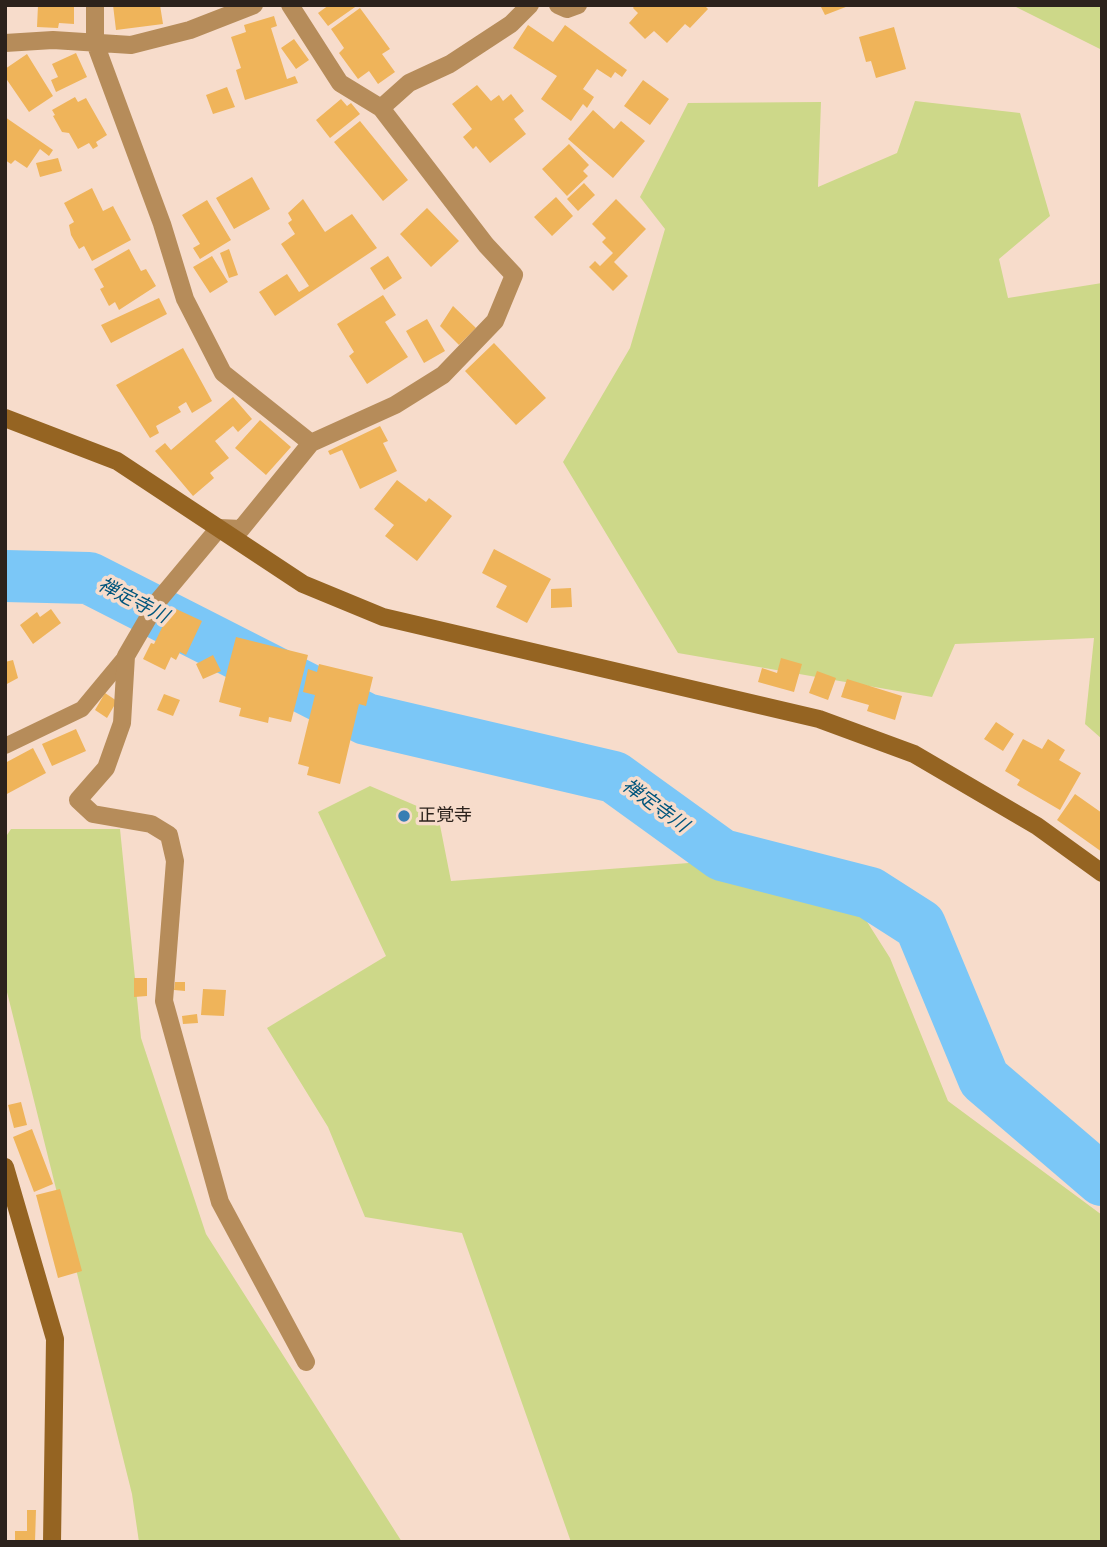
<!DOCTYPE html>
<meta charset="utf-8">
<style>
body{margin:0}
#map{position:relative;width:1107px;height:1547px;overflow:hidden;background:#f7dccb;font-family:"PT Sans Narrow",sans-serif}
canvas{display:block}
.frame{position:absolute;inset:0;border:7px solid #2c221c;pointer-events:none}
</style>
<div id="map">
<canvas width="1107" height="1547"></canvas>
<div class="frame"></div>
</div>
<script>
const context = document.querySelector('canvas').getContext('2d');
context.lineJoin = 'round';
function paint(path, color) { context.fillStyle = color; context.fill(path, 'evenodd'); }
function stroke(path, color, width, dash) { context.strokeStyle = color; context.lineWidth = width; context.lineCap = dash ? 'butt' : 'round'; context.setLineDash(dash || []); context.stroke(path); }
function label(font, color, halo, rows, align = 'center') {
  context.font = font + ' "PT Sans Narrow","Noto Sans JP",sans-serif'; context.lineWidth = 7; context.setLineDash([]); context.textBaseline = 'middle'; context.strokeStyle = halo; context.fillStyle = color; for (const [text, x, y, turn = 0] of rows) {
    context.save(); context.translate(x, y); context.rotate((+turn || 0) * Math.PI / 180); context.textAlign = isNaN(turn) ? turn : align; if (halo) context.strokeText(text, 0, 0); context.fillText(text, 0, 0); context.restore();
  }
}
paint(new Path2D(`
 M1012,5H1102V50Z
 M915,101L1020,113L1050,216L999,259L1008,298L1102,283V739L1085,724L1094,638L955,644L932,697L678,653L563,462L630,348L665,229L640,197L688,103L821,102L818,187L897,153Z
 M370,786L438,815L451,881L702,862L859,909L890,958L948,1101L1102,1215V1542H571L462,1233L365,1217L328,1127L267,1028L386,956L318,812Z
 M11,829H120L141,1038L206,1234L402,1542H139L132,1494L5,984V838Z`), '#cdd889');
stroke(new Path2D(`
 M5,576L89,578L366,719L614,777L722,855L870,893L920,925L984,1079L1102,1180`), '#7bc7f7', 52);
paint(new Path2D(`
 M38,5H74V24L59,23L58,28L37,27Z
 M113,5H160L163,24L116,30Z
 M329,5H358L328,26L318,13Z
 M635,5H704L708,9L690,28L685,24L667,43L654,31L645,39L629,23L638,13L633,8Z
 M820,5H851L825,15Z
 M360,8L390,49L382,54L395,72L378,84L369,71L358,79L339,53L344,48L331,29Z
 M274,16L277,26L271,28L287,79L295,76L298,83L245,100L236,70L241,68L231,37L246,32L244,25Z
 M528,25L553,42L565,25L627,70L622,77L615,72L611,78L597,69L583,89L594,97L587,108L583,104L571,121L541,99L557,76L513,48Z
 M894,27L906,69L876,78L871,61L866,62L859,37Z
 M294,39L309,60L296,69L281,48Z
 M76,53L87,77L56,92L51,80L58,77L52,64Z
 M27,54L53,96L29,112L5,77V69Z
 M643,80L669,99L650,125L624,106Z
 M477,85L491,101L499,95L503,101L511,94L524,111L514,119L526,134L490,163L476,146L473,149L463,137L472,129L452,104Z
 M227,87L235,107L213,114L206,95Z
 M75,97L78,102L86,98L107,135L96,142L98,146L93,149L89,143L78,149L69,133L62,132L53,116L55,115L52,110Z
 M341,99L347,106L351,103L360,114L330,138L316,120Z
 M593,110L614,129L621,121L645,141L613,178L568,139Z
 M5,117L53,150L49,156L40,149L27,168L15,160L11,164L5,160Z
 M360,121L408,180L383,201L334,142Z
 M569,144L589,165L583,171L588,176L567,196L542,169Z
 M58,158L62,171L40,177L36,163Z
 M252,177L270,209L234,229L216,198Z
 M584,183L595,195L578,211L567,199Z
 M92,188L103,211L113,206L131,240L92,261L84,246L79,249L71,235L69,225L74,222L64,203Z
 M556,197L573,216L552,236L534,217Z
 M303,199L325,232L352,214L377,248L275,316L259,292L287,274L299,292L309,286L281,244L295,234L288,223L292,220L288,213Z
 M616,199L646,229L614,262L628,276L613,291L589,267L595,261L600,266L613,253L602,242L606,238L592,224Z
 M207,200L231,240L200,259L193,248L200,244L182,215Z
 M427,208L459,241L431,267L400,234Z
 M129,249L141,271L146,269L156,286L119,310L115,302L109,306L100,289L104,287L94,269Z
 M229,249L238,275L229,278L220,253Z
 M212,256L228,282L210,293L193,267Z
 M388,256L402,278L384,290L370,268Z
 M383,295L396,315L385,322L408,357L367,384L349,356L354,352L337,324Z
 M159,298L167,314L111,343L101,325Z
 M453,306L476,328L459,345L440,326Z
 M427,319L445,351L424,363L406,331Z
 M494,343L546,398L516,425L465,371Z
 M183,348L212,401L192,413L186,402L178,407L181,412L156,426L159,433L150,438L116,385Z
 M233,397L252,419L238,432L233,426L215,441L229,458L210,473L214,478L193,496L155,451L165,443L171,450Z
 M260,420L291,447L266,475L235,448Z
 M380,426L388,441L383,443L397,471L360,489L342,450L330,455L328,451Z
 M397,480L426,502L429,498L452,516L417,561L385,536L394,525L374,509Z
 M494,549L551,579L527,623L496,607L507,586L482,573Z
 M571,588L572,607L551,608V589Z
 M172,607L202,621L186,655L180,652L176,660L171,657L165,670L143,659L151,643L154,644Z
 M51,609L61,623L33,644L20,625L37,612L40,617Z
 M236,637L308,655L291,722L269,717L268,723L239,716L241,708L219,702Z
 M213,655L221,671L203,679L196,664Z
 M781,658L802,664L794,692L758,682L762,668L777,673Z
 M13,660L18,678L5,685V662Z
 M319,664L373,677L366,706L359,704L340,784L307,775L309,767L298,764L315,695L303,692L308,669L317,672Z
 M817,671L836,678L828,700L809,693Z
 M847,679L902,696L895,720L867,711L869,705L841,697Z
 M105,693L117,701L107,718L95,710Z
 M164,694L180,700L173,716L157,710Z
 M996,722L1014,734L1003,751L984,739Z
 M76,729L86,751L52,766L42,744Z
 M1023,739L1042,749L1048,739L1065,750L1059,760L1081,773L1060,810L1017,785L1020,780L1005,771Z
 M33,748L46,773L5,795V763Z
 M1075,794L1102,813V852L1057,820Z
 M134,978H147V996L134,997Z
 M175,982H185V991L174,990Z
 M203,989L226,990L224,1016L201,1015Z
 M197,1014L198,1023L183,1024L182,1016Z
 M21,1102L27,1125L14,1128L8,1105Z
 M32,1129L53,1184L34,1192L13,1137Z
 M60,1189L82,1271L58,1278L36,1195Z
 M27,1510H36L35,1542H15V1531H27Z`), '#efb45a');
stroke(new Path2D(`
 M5,746L82,709L126,656`), '#b68c5a', 16);
stroke(new Path2D(`
 M95,5V43L162,224L185,299L223,373L311,443
 M290,5L340,83L381,108L486,245L514,275L495,321L443,375L395,405L311,443L241,529L219,528L158,601L126,656L122,723L106,768L78,800L93,814L151,824L169,835L175,861L164,1001L220,1202L306,1362
 M558,5L567,9L578,5
 M5,43L53,40L131,45L190,30L254,5
 M381,108L409,83L450,64L511,24L530,5`), '#b68c5a', 18);
stroke(new Path2D(`
 M5,418L117,461L303,584L383,617L819,719L914,754L1037,826L1102,873
 M5,1167L55,1339L52,1542`), '#956422', 18);
for (const [x, y, r, color] of [
 [404,816,7,"#377eb3"]
]) { const dot = new Path2D(); dot.arc(x, y, r, 0, 2 * Math.PI); context.fillStyle = color; context.fill(dot); stroke(dot, '#f7dccb', 2.5); }
label('18px', '#2c221c', '#f7dccb', [
 ["正覚寺",418,816]
], 'left');
label('italic 19px', '#00557c', '#f7dccb', [
 ["禅定寺川",133,601,27],
 ["禅定寺川",655,806,36]
]);
</script>
